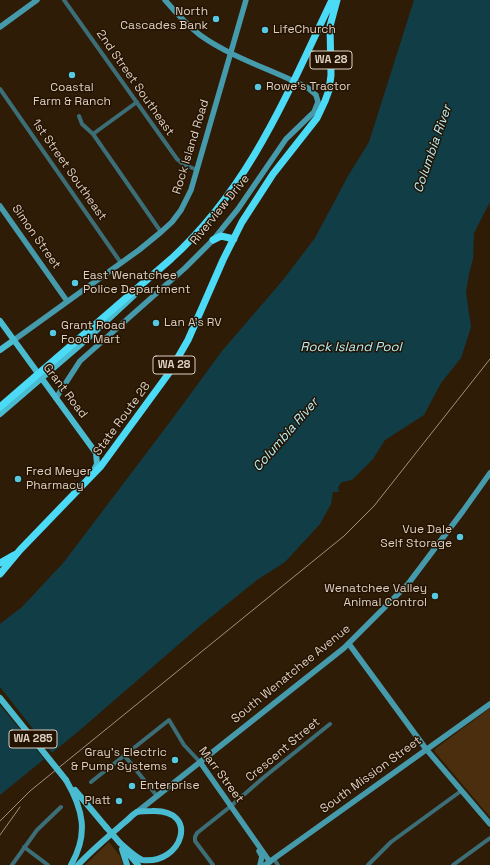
<!DOCTYPE html>
<style>
body{margin:0}
canvas{display:block;background:#2e1c07}
</style>
<canvas width="490" height="865"></canvas>
<script>
const context = document.querySelector('canvas').getContext('2d');
context.lineJoin = 'round';
function paint(path, color) { context.fillStyle = color; context.fill(path, 'evenodd'); }
function stroke(path, color, width, dash) { context.strokeStyle = color; context.lineWidth = width; context.lineCap = dash ? 'butt' : 'round'; context.setLineDash(dash || []); context.stroke(path); }
function label(font, color, halo, rows, align = 'center') {
  context.font = font + ' "Space Grotesk",sans-serif'; context.lineWidth = 3; context.setLineDash([]); context.textBaseline = 'middle'; context.strokeStyle = halo; context.fillStyle = color; for (const [text, x, y, turn = 0] of rows) {
    context.save(); context.translate(x, y); context.rotate((+turn || 0) * Math.PI / 180); context.textAlign = isNaN(turn) ? turn : align; if (halo) context.strokeText(text, 0, 0); context.fillText(text, 0, 0); context.restore();
  }
}
paint(new Path2D(`
 M490,708V817L435,752V749Z
 M109,842L120,856L123,865H85Z`), '#4a2e0d');
paint(new Path2D(`
 M414,0H490V202L474,233L473,259L469,274L466,292L471,327L461,358L441,383L424,415L385,440L373,459L352,480L342,482L338,487L339,492H333L331,504L320,524L285,562L257,580L201,625L80,730L0,795V624L22,607L64,562L170,422L222,351L283,280L315,238L348,176L369,142Z`), '#103d46');
paint(new Path2D(`
 M0,687L53,754L45,760L0,705Z`), '#2e1c07');
stroke(new Path2D(`
 M64,0L177,159L183,164L197,170
 M0,89L121,263
 M79,116L82,124L93,134L161,232
 M93,134L137,102
 M124,755L157,796
 M91,782L169,720L184,745L200,762
 M24,847L48,865
 M274,859L278,865
 M12,865L37,830L61,807
 M213,865L195,841V837L197,833L231,806L263,778L330,724
 M368,865L391,842L461,791
 M453,865L490,838`), '#3c6e78', 4);
stroke(new Path2D(`
 M0,27L37,0
 M0,206L67,301
 M14,340L139,250L161,232L172,222L181,210L191,190L246,0
 M56,398L80,361L185,268L213,240L238,209L286,139L314,112L318,102L316,95L308,88C273,70 232,58 200,35C187,25 176,13 165,0
 M349,644L426,749L490,824
 M200,762L270,862
 M137,812L344,648L408,584L463,511L490,473
 M259,851L262,856L260,865
 M265,865L490,704`), '#459aab', 5.5);
stroke(new Path2D(`
 M0,321L96,453L97,464L93,472
 M0,350L14,340
 M0,414L86,340L142,288
 M66,780C83,809 89,834 71,865
 M75,790L106,827
 M122,849L127,865
 M127,852L138,865
 M78,865C93,849 109,836 125,822C129,819 133,814 137,812C141,811 148,811 152,811C200,809 183,865 142,860C134,856 127,849 120,843`), '#49bcd2', 6);
stroke(new Path2D(`
 M213,240L221,236L234,239
 M0,407L171,259C250,187 287,94 332,0
 M0,563L14,555
 M0,574L20,550L101,466L169,373L188,340L223,260L242,222L273,174L317,118L325,101L329,90L331,75L330,26L337,0`), '#4cdbf6', 7);
stroke(new Path2D(`
 M0,821L30,791L344,536L374,506L490,359
 M0,835L20,807`), '#9f9081', 1);
stroke(new Path2D(`
 M0,698L66,780
 M106,827L120,843`), '#49bcd2', 6);
for (const [x, y, r, color] of [
 [216,19,4,"#56c9e0"],
 [265,30,4,"#56c9e0"],
 [72,75,4,"#56c9e0"],
 [258,87,4,"#56c9e0"],
 [75,283,4,"#56c9e0"],
 [156,323,4,"#56c9e0"],
 [53,333,4,"#56c9e0"],
 [18,479,4,"#56c9e0"],
 [460,537,4,"#56c9e0"],
 [435,596,4,"#56c9e0"],
 [175,760,4,"#56c9e0"],
 [132,786,4,"#56c9e0"],
 [119,801,4,"#56c9e0"]
]) { const dot = new Path2D(); dot.arc(x, y, r, 0, 2 * Math.PI); context.fillStyle = color; context.fill(dot); stroke(dot, '#241301', 1.5); }
for (const [x, y, w] of [
 [331,60,42],
 [174,365,42],
 [33,739,48]
]) { const box = new Path2D(); box.roundRect(x - w / 2, y - 9, w, 18, 3); context.fillStyle = '#241301'; context.fill(box); stroke(box, '#ddd0c4', 1); }
label('bold 11px', '#ddd0c4', null, [
 ["WA 28",331,60],
 ["WA 28",174,365],
 ["WA 285",33,739]
]);
label('12px', '#ddd0c4', '#241301', [
 ["North",208,12,"right"],
 ["Cascades Bank",208,26,"right"],
 ["LifeChurch",273,30],
 ["Rowe's Tractor",266,87],
 ["Coastal",72,88,"center"],
 ["Farm & Ranch",72,102,"center"],
 ["East Wenatchee",83,276],
 ["Police Department",83,290],
 ["Lan A's RV",164,323],
 ["Grant Road",61,326],
 ["Food Mart",61,340],
 ["Fred Meyer",26,472],
 ["Pharmacy",26,486],
 ["Vue Dale",452,530,"right"],
 ["Self Storage",452,544,"right"],
 ["Wenatchee Valley",427,589,"right"],
 ["Animal Control",427,603,"right"],
 ["Gray's Electric",167,753,"right"],
 ["& Pump Systems",167,767,"right"],
 ["Enterprise",140,786],
 ["Platt",111,801,"right"]
], 'left');
label('12px', '#ddd0c4', '#241301', [
 ["2nd Street Southeast",135,83,55],
 ["Rock Island Road",191,147,-73],
 ["1st Street Southeast",69,170,55],
 ["Riverview Drive",220,210,-51],
 ["Simon Street",36,237,55],
 ["Grant Road",65,391,53],
 ["State Route 28",122,419,-54],
 ["South Wenatchee Avenue",291,674,-39],
 ["Crescent Street",283,750,-40],
 ["Marr Street",221,775,53],
 ["South Mission Street",371,775,-36]
]);
label('italic 13px', '#b4effc', '#241301', [
 ["Columbia River",433,149,-71],
 ["Rock Island Pool",351,347],
 ["Columbia River",286,435,-49]
]);
</script>
